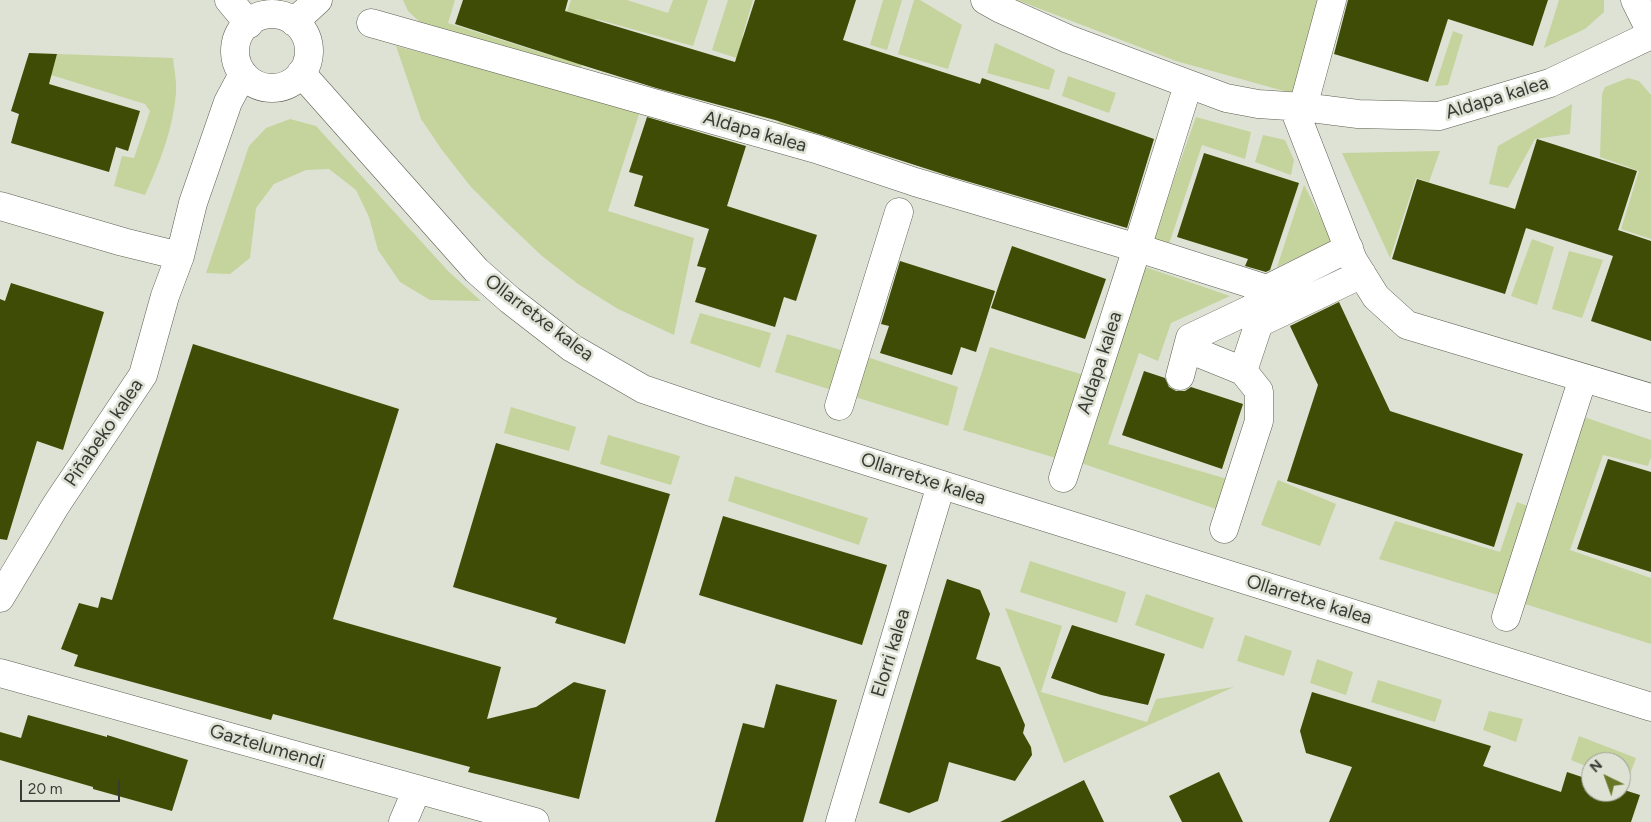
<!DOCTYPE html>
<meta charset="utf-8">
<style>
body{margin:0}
#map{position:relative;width:1651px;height:822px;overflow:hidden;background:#dee2d4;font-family:Figtree,sans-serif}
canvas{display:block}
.north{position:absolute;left:1581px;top:752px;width:50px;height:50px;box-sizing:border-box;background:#dee2d4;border:1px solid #9c9f94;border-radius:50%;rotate:318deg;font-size:14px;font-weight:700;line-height:20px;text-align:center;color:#393b35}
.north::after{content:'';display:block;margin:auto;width:18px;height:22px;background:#667725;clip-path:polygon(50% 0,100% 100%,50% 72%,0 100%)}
.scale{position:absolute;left:20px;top:780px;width:100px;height:22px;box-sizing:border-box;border:2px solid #393b35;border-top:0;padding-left:6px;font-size:15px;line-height:18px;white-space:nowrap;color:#393b35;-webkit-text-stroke:4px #dee2d4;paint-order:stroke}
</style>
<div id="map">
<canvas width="1651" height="822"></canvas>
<div class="north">N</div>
<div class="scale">20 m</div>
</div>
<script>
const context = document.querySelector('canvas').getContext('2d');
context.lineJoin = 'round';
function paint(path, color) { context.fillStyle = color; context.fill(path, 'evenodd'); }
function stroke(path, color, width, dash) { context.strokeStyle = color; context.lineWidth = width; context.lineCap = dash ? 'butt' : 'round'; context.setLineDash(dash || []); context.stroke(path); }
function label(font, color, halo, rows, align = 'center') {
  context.font = font + ' Figtree,sans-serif'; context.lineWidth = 5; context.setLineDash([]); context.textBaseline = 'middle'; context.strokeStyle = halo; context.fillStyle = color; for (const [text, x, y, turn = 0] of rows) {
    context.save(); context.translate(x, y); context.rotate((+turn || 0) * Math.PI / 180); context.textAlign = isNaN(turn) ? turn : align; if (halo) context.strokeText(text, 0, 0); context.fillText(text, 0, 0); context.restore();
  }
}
paint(new Path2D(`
 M403,0H455L448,23L552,56L571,0H627L668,13L673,0H708L693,46L596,19L581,67L521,60L427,29L408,11Z
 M728,0H753L742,37L836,68L815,134L778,123L792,76L712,50Z
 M883,0H902L887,50L870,45Z
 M914,0H920L962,25L948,69L898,54Z
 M1017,0H1340L1313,99L1176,61Z
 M1559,0H1604V12L1585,29L1544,48Z
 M1453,31L1463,35L1448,85L1435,86Z
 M995,43L1055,70L1049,90L987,73Z
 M396,46L640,111L608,211L694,238L674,335L618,309L578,284L542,256L504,220L471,187L442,150L421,119Z
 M57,54L173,58C174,69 177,82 176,93C173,129 160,162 145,195L114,186L122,156L134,158L150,111L145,104L51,75Z
 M1068,76L1116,93L1109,113L1062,96Z
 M1628,78L1639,81L1651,95V239L1621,229L1639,171L1600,157L1602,94L1605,87Z
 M1572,104L1570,134L1535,139L1508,188L1489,184L1498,146Z
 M1196,117L1251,132L1245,159L1202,145L1169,244L1153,238Z
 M290,119L316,126L448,271L481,301L430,300L400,282L378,250L369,217L356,190L329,169L306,170L274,184L256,208L250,258L230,274L206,273L249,146L266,128Z
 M1263,135L1285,140L1294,160L1291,175L1255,162Z
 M1440,151L1429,182L1416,178L1390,258L1342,153Z
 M1304,185L1333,241L1277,267Z
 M1532,239L1554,247L1537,305L1511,296Z
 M1569,251L1603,260L1582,318L1552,309Z
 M1145,267L1230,296L1171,323L1158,361L1139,353L1108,444L1227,479L1219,510L1081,463Z
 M700,313L771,333L760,368L690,343Z
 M787,334L851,353L838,392L775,372Z
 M990,347L1084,375L1059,459L963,430Z
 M864,356L958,387L948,426L852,396Z
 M511,407L576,427L569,451L504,433Z
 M1581,416L1651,440V457L1648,466L1603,455L1570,550L1651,578V644L1522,603Z
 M608,435L680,456L671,485L600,464Z
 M735,476L868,518L859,545L728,501Z
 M1278,480L1336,504L1320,546L1261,525Z
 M1517,502L1536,509L1505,597L1379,559L1395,521L1500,552Z
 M1030,561L1126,592L1117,623L1020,592Z
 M1146,594L1214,618L1203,649L1135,625Z
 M1005,608L1062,626L1041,692L1147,722L1156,699L1234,687L1064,763Z
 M1245,635L1292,651L1284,676L1237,661Z
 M1317,659L1353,672L1346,695L1310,683Z
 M1378,680L1442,700L1435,722L1371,702Z
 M1489,711L1523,719L1516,742L1483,730Z
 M1579,736L1636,758L1627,782L1621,780V762H1591V768L1571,760Z`), '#c5d39d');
paint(new Path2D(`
 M463,0H568L565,11L735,62L755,0H856L843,40L980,84L982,78L1154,139L1127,228L949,176L775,120L656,88L585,66L455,24Z
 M1348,0H1548L1533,46L1448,19L1428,82L1334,54Z
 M29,53L57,54L49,84L140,111L128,151L116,147L109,172L11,143L19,114L11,111Z
 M647,117L746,146L727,206L817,235L796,301L784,297L775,327L695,302L706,268L697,266L709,229L634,206L643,176L629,172Z
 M1537,139L1637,171L1618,230L1651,241V341L1591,321L1613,256L1526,228L1505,294L1392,259L1417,179L1515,209Z
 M1204,153L1299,183L1270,270L1266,272L1245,266L1248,259L1177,237Z
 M1012,246L1106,279L1085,339L991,308Z
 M900,261L995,291L976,352L961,347L952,375L880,353L889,326L881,324Z
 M11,283L104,312L63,450L37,441L7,540L0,539V299L5,301Z
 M1339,302L1390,411L1523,454L1494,547L1287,481L1318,385L1290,326Z
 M193,344L399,409L333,619L501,667L487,719L536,707L574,682L606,690L579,799L468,772L470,767L273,714L271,720L74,666L78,655L61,649L79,603L98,608L101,597L112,600Z
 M1144,371L1165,378L1169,387L1176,391H1185L1191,387L1243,404L1222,469L1122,435Z
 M496,443L670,494L625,644L555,623L557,618L453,587Z
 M1608,459L1651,472V572L1577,549Z
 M723,516L887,565L862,645L699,595Z
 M947,579L980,590L990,614L976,659L1000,667L1025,725L1023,733L1031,747L1032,755L1015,781L949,762L938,801L909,813L879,803Z
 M1072,625L1165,654L1148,705L1101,695L1051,678Z
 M776,684L837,700L803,822H715L743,723L764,728Z
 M1312,692L1491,746L1483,766L1561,792L1567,772L1591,780V792H1621V789L1640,795L1631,822H1329L1352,767L1306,753L1300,731Z
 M28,715L107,737V735L188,760L172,811L93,789V787L0,760V732L21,738Z
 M1219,772L1243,822H1182L1169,796Z
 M1084,780L1104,822H1000Z`), '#3f4c05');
const minor = new Path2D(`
 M229,0L249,24
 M985,0L1001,9L1068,39L1226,98L1258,104L1303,107L1358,114L1439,116L1550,83L1651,35
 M1635,0L1651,32
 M235 51a37 37 0 1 1 74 0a37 37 0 1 1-74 0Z
 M294,22L318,0
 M371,23L816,149L915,182L1137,248L1063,478
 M301,73L476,270L510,300L572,348L643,389L711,412L990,500L1651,707
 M1293,106L1353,260L1376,297L1407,325L1651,398
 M1303,107L1332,0
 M0,206L123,242L180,256L193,203L228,102L243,74
 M1137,248L1188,85
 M1138,248L1267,289L1349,248
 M1201,354L1243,371L1259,391V421L1224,529
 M1243,371L1259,323L1362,274
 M1180,376L1190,338L1291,290
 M839,406L899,212
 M0,598L56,505L143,375L165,296L180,256
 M1506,617L1583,378
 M0,673L535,822
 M403,822L417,789
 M840,822L941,485`);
stroke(minor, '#5c5f53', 29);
stroke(minor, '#fff', 28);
label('19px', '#393b35', '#dee2d4', [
 ["Aldapa kalea",1497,98,-17],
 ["Aldapa kalea",755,132,16],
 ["Ollarretxe kalea",539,318,37],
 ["Aldapa kalea",1100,363,-72],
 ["Piñabeko kalea",104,433,-56],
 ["Ollarretxe kalea",923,479,18],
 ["Ollarretxe kalea",1309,600,17],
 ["Elorri kalea",891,653,-73],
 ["Gaztelumendi",267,747,16]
]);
</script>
